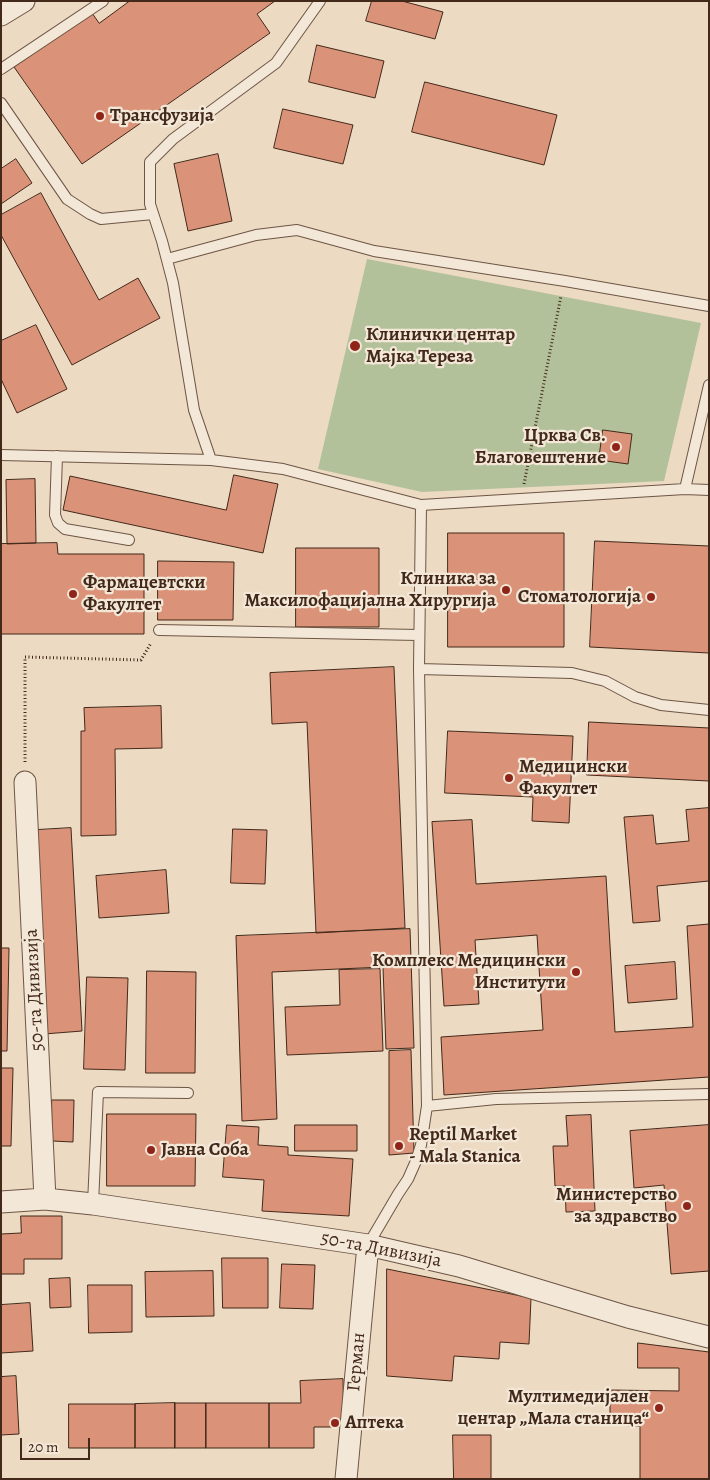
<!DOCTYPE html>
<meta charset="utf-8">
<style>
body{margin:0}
#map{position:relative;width:710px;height:1480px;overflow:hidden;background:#ecdac3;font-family:Alegreya,serif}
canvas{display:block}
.frame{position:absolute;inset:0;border:2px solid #432919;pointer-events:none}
.scale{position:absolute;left:20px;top:1438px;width:70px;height:22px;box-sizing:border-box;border:2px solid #432919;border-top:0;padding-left:6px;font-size:15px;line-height:18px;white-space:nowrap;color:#432919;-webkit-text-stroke:4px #f3e7d8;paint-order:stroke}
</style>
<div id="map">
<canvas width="710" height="1480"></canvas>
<div class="frame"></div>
<div class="scale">20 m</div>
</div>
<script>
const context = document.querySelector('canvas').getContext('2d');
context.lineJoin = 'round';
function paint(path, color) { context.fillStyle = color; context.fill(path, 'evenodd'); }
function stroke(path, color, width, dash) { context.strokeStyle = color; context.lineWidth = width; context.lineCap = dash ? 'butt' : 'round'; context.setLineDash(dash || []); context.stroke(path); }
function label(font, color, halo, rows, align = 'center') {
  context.font = font + ' Alegreya,serif'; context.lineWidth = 4.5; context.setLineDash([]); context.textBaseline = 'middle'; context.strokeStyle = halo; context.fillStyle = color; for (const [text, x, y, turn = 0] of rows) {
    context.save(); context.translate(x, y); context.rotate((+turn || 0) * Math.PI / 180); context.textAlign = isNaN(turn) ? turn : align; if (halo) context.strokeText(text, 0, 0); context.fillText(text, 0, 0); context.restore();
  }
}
paint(new Path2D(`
 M367,259L701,323L664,481L422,492L318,469Z`), '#b2c199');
const building = new Path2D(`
 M130,1H275L257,14L270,33L82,164L14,67L92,13L99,23Z
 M372,1H402L443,12L435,39L366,21Z
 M317,45L384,61L375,98L309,82Z
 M425,82L557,115L544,165L412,132Z
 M283,109L353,125L343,164L274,148Z
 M218,154L232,221L188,231L174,164Z
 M16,159L32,183L1,204V169Z
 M41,193L99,300L138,278L160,318L72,365L1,235V215Z
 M36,325L67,389L17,413L1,379V341Z
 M603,430L632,434L628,464L599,460Z
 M234,475L278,484L263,553L63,510L70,476L226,510Z
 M35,479L36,543L7,544L6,480Z
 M448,533H564V647H448Z
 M595,541L709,546V653L590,647Z
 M57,543L58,554H144V634H1V544Z
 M296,548H379V627H296Z
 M158,561L234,562L233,620H158Z
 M394,667L405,928L316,933L307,722L272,724L270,673Z
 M161,706L162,748L115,749L116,835L81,836V731H85L84,708Z
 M589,722L709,728V781L587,775Z
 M448,731L573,736L569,823L532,821L533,797L445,793Z
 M709,808V881L657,886L660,921L633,923L624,817L653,815L656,844L689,841L686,810Z
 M472,820L476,884L606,876L615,1032L693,1027L687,926L709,924V1077L444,1095L441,1037L543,1030L537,935L475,940L479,1004L444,1006L432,822Z
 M71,828L82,1031L44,1034L37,830Z
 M233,829L267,830L265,884L231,883Z
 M166,870L169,913L99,918L96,876Z
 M410,929L414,1048L386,1049L383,967L272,972L277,1119L242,1121L236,936Z
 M1,948H9L7,1051H1Z
 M675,962L677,999L628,1003L625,966Z
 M380,969L383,1051L287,1055L285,1007L340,1005L339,970Z
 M147,971L196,972L195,1073H146Z
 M87,977L128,978L125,1070L84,1069Z
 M411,1050L414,1153L389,1155V1051Z
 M1,1068H13L11,1146H1Z
 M52,1100H74L73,1142L52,1141Z
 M107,1114H196L195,1186H107Z
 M591,1115L595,1211L566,1212L565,1186H555L553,1146H568L566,1116Z
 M227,1125L259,1127L258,1145L288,1147V1155L353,1159L349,1216L262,1211L264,1180L223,1177Z
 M295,1125H357V1151H295Z
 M709,1125V1271L671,1274L664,1185L634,1188L630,1131Z
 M21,1216H62V1259H24V1274H1V1234L21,1233Z
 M222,1258H268V1308H223Z
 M282,1264L315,1265L313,1309L280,1308Z
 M387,1269L531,1298L529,1344L500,1342L499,1359L454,1356L452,1381L387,1376Z
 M213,1271L214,1316L146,1317L145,1272Z
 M70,1278L71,1307L50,1308L49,1279Z
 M88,1285H132V1332L89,1333Z
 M30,1303L33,1351L1,1353V1305Z
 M638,1343L709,1352V1479H640V1426L610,1425V1390L679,1391V1368H638Z
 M16,1376L19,1434L1,1435V1377Z
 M343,1379L344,1427H314V1448H269V1403H301L300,1381Z
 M175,1403H206V1448H175Z
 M175,1403V1448H135V1404Z
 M206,1403H269V1448H206Z
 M69,1404H135V1448H69Z
 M453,1435H491V1479H454Z`);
paint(building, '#da9279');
stroke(building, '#432919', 1);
const service = new Path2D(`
 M1,69L103,1
 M1,103L67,199L90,214L101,219L153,214
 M167,259L256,235L297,230L374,251L565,281L709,306
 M1,455L211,460L283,469L421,505L685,489L709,490
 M57,456L55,515L58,523L65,529L129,540
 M211,460L194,410L173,283L162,241L150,204V162L173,139L276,63L320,1
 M685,489L709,385
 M159,630L418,635
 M419,669L572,673L605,681L635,697L661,705L709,710
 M427,1106L496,1099L709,1094
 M93,1204L98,1092L188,1093
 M368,1245L398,1194L408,1179L416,1161L421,1145L427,1106L419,669L421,505`);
const minor = new Path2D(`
 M1,15L24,1
 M25,782L45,1199
 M1,1202L45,1199L93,1204L368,1245L459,1266L628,1317L709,1337
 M346,1479L368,1245`);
stroke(service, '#6d5544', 12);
stroke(minor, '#6d5544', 23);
stroke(new Path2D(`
 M524,484L561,296
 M25,762V657L141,660L151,643`), '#432919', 3, [1, 2.5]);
stroke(service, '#f3e7d8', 10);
stroke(minor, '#f3e7d8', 21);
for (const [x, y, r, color] of [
 [100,116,5,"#8f2418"],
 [355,346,6,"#8f2418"],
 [616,447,5,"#8f2418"],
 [506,590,5,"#8f2418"],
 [73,594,5,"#8f2418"],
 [651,597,5,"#8f2418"],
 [509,778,5,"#8f2418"],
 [576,972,5,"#8f2418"],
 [399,1146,5,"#8f2418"],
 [151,1150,5,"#8f2418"],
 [687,1206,5,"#8f2418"],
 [659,1408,5,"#8f2418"],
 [335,1423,5,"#8f2418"]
]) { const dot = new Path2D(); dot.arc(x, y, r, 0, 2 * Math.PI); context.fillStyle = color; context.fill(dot); stroke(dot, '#f3e7d8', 2); }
label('bold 19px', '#432919', '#f3e7d8', [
 ["Трансфузија",110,116],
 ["Клинички центар",366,335],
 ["Мајка Тереза",366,357],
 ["Црква Св.",606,436,"right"],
 ["Благовештение",606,458,"right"],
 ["Клиника за",496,579,"right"],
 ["Максилофацијална Хирургија",496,601,"right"],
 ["Фармацевтски",83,583],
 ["Факултет",83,605],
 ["Стоматологија",641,597,"right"],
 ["Медицински",519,767],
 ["Факултет",519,789],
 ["Комплекс Медицински",566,961,"right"],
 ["Институти",566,983,"right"],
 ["Reptil Market",409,1135],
 ["- Mala Stanica",409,1157],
 ["Јавна Соба",161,1150],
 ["Министерство",677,1195,"right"],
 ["за здравство",677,1217,"right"],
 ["Мултимедијален",649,1397,"right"],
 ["центар „Мала станица“",649,1419,"right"],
 ["Аптека",345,1423]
], 'left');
label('19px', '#432919', '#f3e7d8', [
 ["50-та Дивизија",35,990,-93],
 ["50-та Дивизија",381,1250,11],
 ["Герман",357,1362,-85]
]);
</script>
